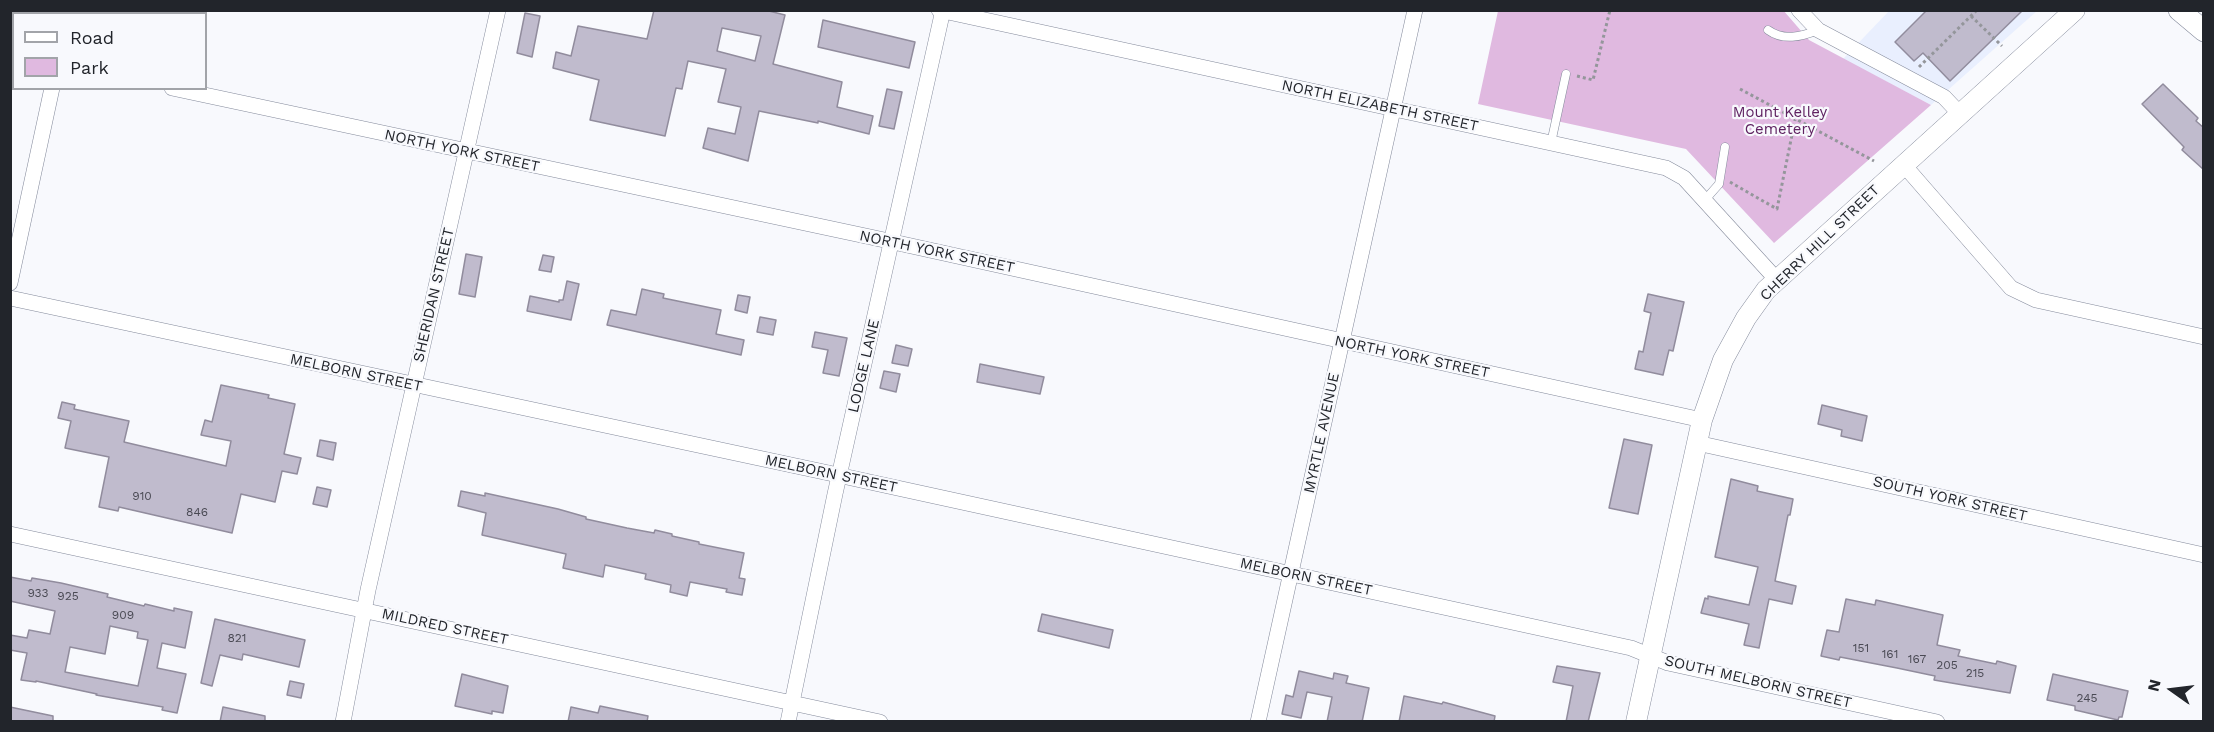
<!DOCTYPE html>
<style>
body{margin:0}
#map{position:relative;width:2214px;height:732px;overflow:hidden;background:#f8f9fd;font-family:"Work Sans",sans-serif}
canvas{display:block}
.frame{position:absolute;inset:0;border:12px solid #22252b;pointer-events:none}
.legend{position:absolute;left:12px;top:12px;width:195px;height:78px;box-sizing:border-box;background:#f8f9fd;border:2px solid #a2a4a9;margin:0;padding:8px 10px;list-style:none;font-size:18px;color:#22252b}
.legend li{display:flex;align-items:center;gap:12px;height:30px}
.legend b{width:30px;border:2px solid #a2a4a9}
.north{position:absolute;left:2142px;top:660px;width:60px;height:60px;-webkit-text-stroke:4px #f8f9fd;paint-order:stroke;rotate:284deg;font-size:16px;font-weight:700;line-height:24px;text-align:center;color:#22252b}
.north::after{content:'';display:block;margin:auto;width:21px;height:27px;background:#22252b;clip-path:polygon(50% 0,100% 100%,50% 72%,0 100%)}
</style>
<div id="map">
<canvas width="2214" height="732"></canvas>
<div class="frame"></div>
<ul class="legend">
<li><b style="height:8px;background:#fff"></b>Road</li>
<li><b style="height:16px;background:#e0b9e0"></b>Park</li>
</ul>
<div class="north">N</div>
</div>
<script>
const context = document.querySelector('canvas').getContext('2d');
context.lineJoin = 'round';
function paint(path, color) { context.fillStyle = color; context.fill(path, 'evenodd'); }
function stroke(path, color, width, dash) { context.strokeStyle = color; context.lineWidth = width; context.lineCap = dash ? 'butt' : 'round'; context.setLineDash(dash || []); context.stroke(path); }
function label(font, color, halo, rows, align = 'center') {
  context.font = font + ' "Work Sans",sans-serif'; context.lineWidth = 4.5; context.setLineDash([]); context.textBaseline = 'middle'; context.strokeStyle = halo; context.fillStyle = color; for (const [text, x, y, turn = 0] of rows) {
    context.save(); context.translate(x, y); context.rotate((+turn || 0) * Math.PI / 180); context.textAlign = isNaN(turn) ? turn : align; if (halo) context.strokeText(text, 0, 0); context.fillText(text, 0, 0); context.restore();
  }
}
paint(new Path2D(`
 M1889,11H2037L1931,105L1843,59Z`), '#e9effe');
paint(new Path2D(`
 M1783,10L1809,40L1931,105L1774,243L1686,149L1478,104L1498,11Z`), '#e0b9e0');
const building = new Path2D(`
 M654,10H765L785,15L773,64L842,82L837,107L873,116L869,134L818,121V123L759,111L748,161L703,148L708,128L735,134L741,107L718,102L726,69L688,61L682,89L676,88L665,136L590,120L599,80L553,68L556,52L571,56L578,26L647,39ZM722,28L761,36L755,61L717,51Z
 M1927,10H2023L1950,81L1923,53L1914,61L1895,42Z
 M525,13L540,16L532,57L517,53Z
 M823,20L915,42L909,68L818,47Z
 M2163,84L2198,118L2196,121L2204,128V170L2182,150L2184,147L2142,104Z
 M887,89L902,92L894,129L879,126Z
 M466,254L482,257L475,297L459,294Z
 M543,255L554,257L551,272L539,270Z
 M567,281L579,284L571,320L527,311L530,296L559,302V300H563Z
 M642,289L664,294L663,298L721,310L716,334L744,340L741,355L607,325L611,310L636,315Z
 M1648,294L1684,302L1673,351L1669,350L1663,375L1635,369L1639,351L1643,352L1651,313L1644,311Z
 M738,295L750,297L747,313L735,310Z
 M760,317L776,320L773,335L757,332Z
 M815,332L847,338L839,376L823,373L828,350L812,347Z
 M896,345L912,349L908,366L892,363Z
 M980,364L1044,377L1040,394L977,382Z
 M884,371L900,374L896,392L880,388Z
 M221,385L269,395L268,398L295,404L284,454L301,458L297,474L282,471L275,502L241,494L232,533L119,507L118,511L99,507L109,457L65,448L71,421L58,418L62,402L75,405L74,409L129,421L124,442L226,466L231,441L201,435L205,420L212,422Z
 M1822,405L1867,416L1862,441L1841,436L1842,430L1818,424Z
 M1624,439L1652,445L1638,514L1609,508Z
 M320,440L336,443L333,460L317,456Z
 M1731,479L1758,486L1757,491L1793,499L1790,515H1788L1775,581L1796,586L1792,604L1769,599L1759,648L1744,645L1749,624L1701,613L1705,598L1708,599V596L1749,605L1758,567L1715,557Z
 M317,487L331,490L327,507L313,504Z
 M461,491L485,496V493L558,509L586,517V519L627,528L654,533L655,530L672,534V536L699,542V544L744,553L739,578L745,579L742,595L726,592L727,589L690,582L687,596L670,592L671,585L645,579L646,574L605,565L603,577L563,568L566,554L482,535L486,513L458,506Z
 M10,577L31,581L32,578L61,583L108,594L107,597L144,606L145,604L174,611V608L192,612L185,648L162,643L157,668L186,674L177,713L162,710L163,707L96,695L97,694L36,681V682L21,680L27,653L10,650V635L27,638L29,630L50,634L55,611L10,601ZM110,626L138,632L137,638L148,640L138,686L65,672L70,647L105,654Z
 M1846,599L1875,605L1876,600L1943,615L1937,645L1960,650L1958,656L1996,664L1997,661L2016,666L2010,693L1934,680L1935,676L1897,668L1840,657L1839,660L1821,656L1827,630L1839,632Z
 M1042,614L1113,630L1109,648L1038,631Z
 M215,619L305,640L299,667L243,654L242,660L220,655L212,686L201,683Z
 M1557,666L1600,673L1588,722H1566L1573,686L1553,682Z
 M1299,671L1333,679L1334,673L1348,676L1346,683L1369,688L1362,722H1327L1332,697L1307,692L1301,718L1282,714L1286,695L1293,697Z
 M462,674L508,686L503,713L492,711V714L455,706Z
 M2053,674L2128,691L2122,717H2119L2118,720L2075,710V706L2047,700Z
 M290,681L304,684L301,698L287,695Z
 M1404,696L1442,704L1443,702L1495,716L1494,722H1399Z
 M600,706L648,716L647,722H568L571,707L598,713Z
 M10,707L53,716V722H10Z
 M223,707L265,716V722H220Z`);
paint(building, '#c0bbcd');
stroke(building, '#918c9d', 1.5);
const service = new Path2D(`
 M1768,30C1783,41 1801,37 1818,30
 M1551,143L1566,74
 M1704,201L1719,184L1725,147`);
const minor = new Path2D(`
 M939,10L1666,168L1684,178L1777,280
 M1799,10L1818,30L1944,97L1960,114
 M68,14L69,10
 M10,54H14
 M172,88L875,238L1702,420
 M1903,164L2011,288L2036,300L2204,337
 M10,283L52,88
 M10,298L824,472L1631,648L1668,663L1937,722
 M1697,443L2204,555
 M10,534L880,722
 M343,722L368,590L498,10
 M788,722L835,494L943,10
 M1258,722L1415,10`);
const tertiary = new Path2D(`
 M1636,722L1702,420L1723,360L1746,318L1766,290L2075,10`);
const secondary = new Path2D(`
 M2179,10L2204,31`);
stroke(service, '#858b9c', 9);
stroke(minor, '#858b9c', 16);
stroke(tertiary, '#858b9c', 21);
stroke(secondary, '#858b9c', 22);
stroke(new Path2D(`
 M1971,16L2002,46
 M1919,67L1977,10
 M1577,76L1593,80L1610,10
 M1740,89L1874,161
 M1730,182L1777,209L1795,120`), '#94969b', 3, [3, 3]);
stroke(service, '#fff', 8);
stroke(minor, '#fff', 15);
stroke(tertiary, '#fff', 20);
stroke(secondary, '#fff', 21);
label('12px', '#4a4a54', null, [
 ["910",142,496],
 ["846",197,512],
 ["933",38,593],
 ["925",68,596],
 ["909",123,615],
 ["821",237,638],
 ["151",1861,648],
 ["161",1890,654],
 ["167",1917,659],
 ["205",1947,665],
 ["215",1975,673],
 ["245",2087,698]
]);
label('15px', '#22252b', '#f8f9fd', [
 ["NORTH ELIZABETH STREET",1380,106,12],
 ["NORTH YORK STREET",462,151,12],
 ["CHERRY HILL STREET",1820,243,-44],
 ["NORTH YORK STREET",937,252,12],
 ["SHERIDAN STREET",434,295,-77],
 ["NORTH YORK STREET",1412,357,12],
 ["LODGE LANE",864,366,-77],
 ["MELBORN STREET",356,373,12],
 ["MYRTLE AVENUE",1322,433,-78],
 ["MELBORN STREET",831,474,12],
 ["SOUTH YORK STREET",1950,499,13],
 ["MELBORN STREET",1306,577,12],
 ["MILDRED STREET",445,627,12],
 ["SOUTH MELBORN STREET",1758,682,13]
]);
label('15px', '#5f2261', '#f8f9fd', [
 ["Mount Kelley",1780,113],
 ["Cemetery",1780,130]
]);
</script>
